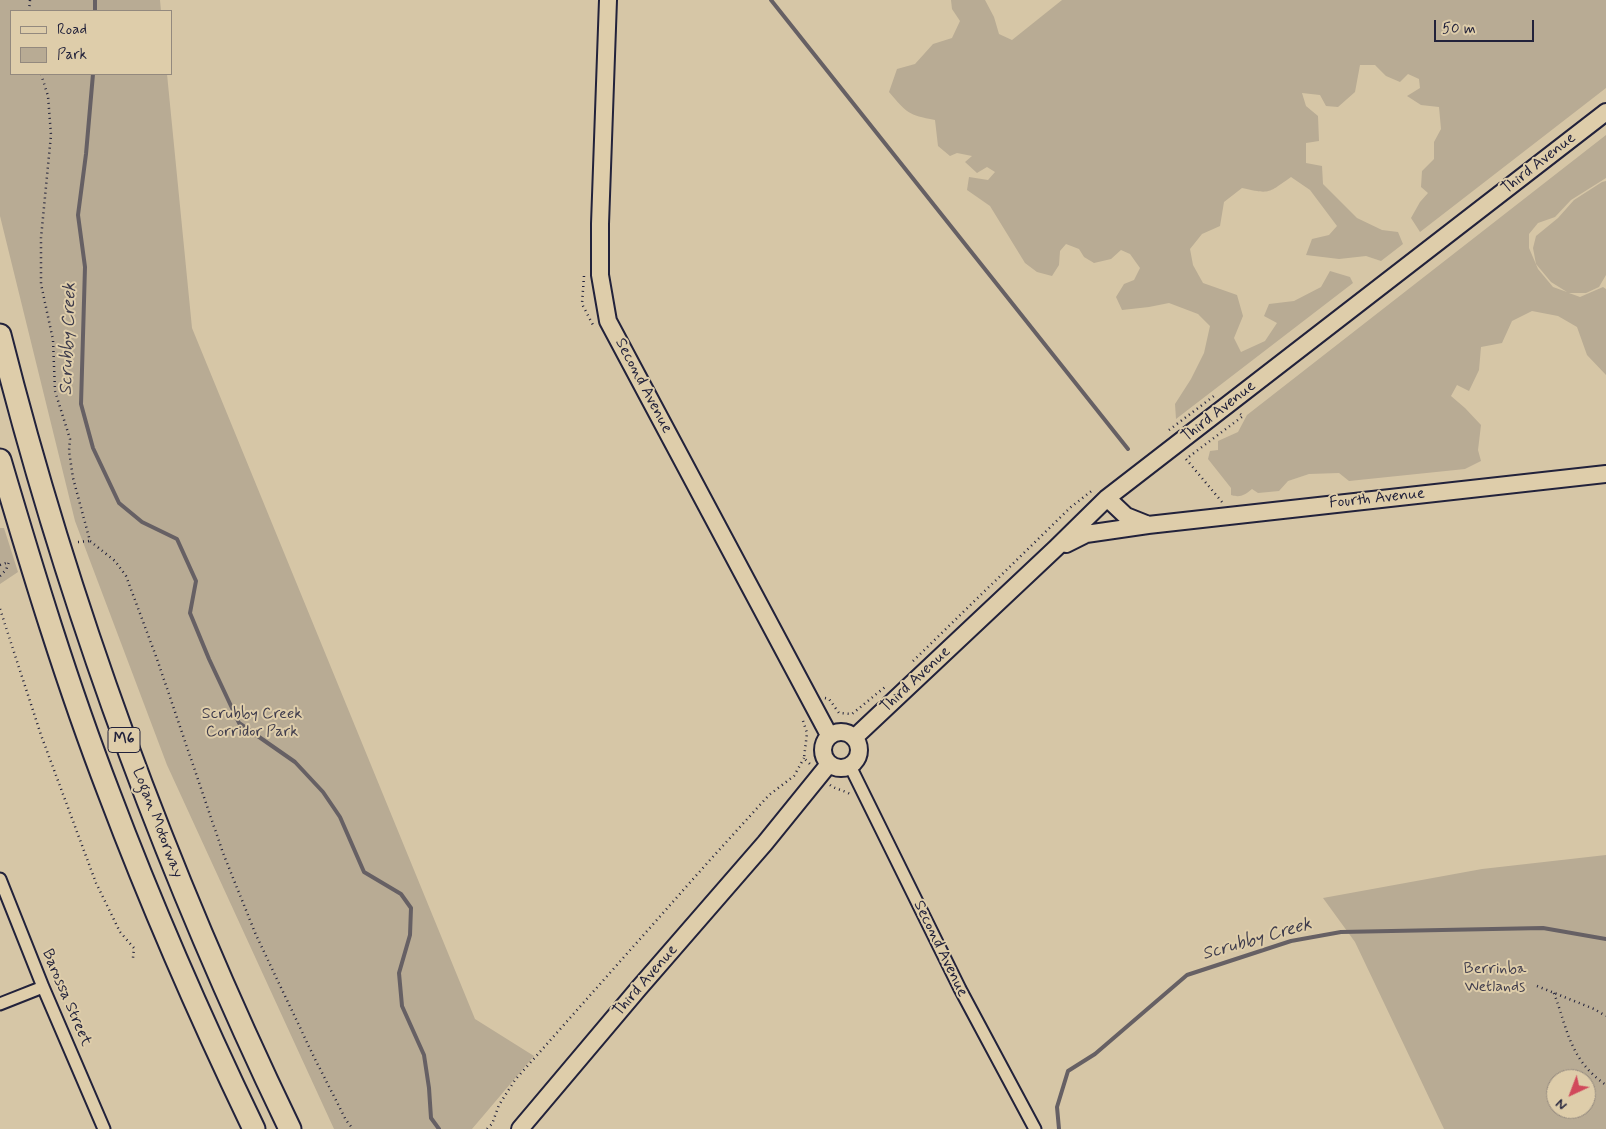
<!DOCTYPE html>
<style>
body{margin:0}
#map{position:relative;width:1606px;height:1129px;overflow:hidden;background:#d6c6a6;font-family:Mynerve,sans-serif}
canvas{display:block}
.legend{position:absolute;left:10px;top:10px;width:162px;height:65px;box-sizing:border-box;background:#decdaa;border:1px solid #93897e;margin:0;padding:6px 9px;list-style:none;font-size:15px;color:#22223b}
.legend li{display:flex;align-items:center;gap:10px;height:25px}
.legend b{width:25px;border:1px solid #93897e}
.north{position:absolute;left:1546px;top:1069px;width:50px;height:50px;box-sizing:border-box;background:#decdaa;border:1px solid #93897e;border-radius:50%;rotate:223deg;font-size:14px;font-weight:700;line-height:20px;text-align:center;color:#22223b}
.north::after{content:'';display:block;margin:auto;width:18px;height:22px;background:#d1495b;clip-path:polygon(50% 0,100% 100%,50% 72%,0 100%)}
.scale{position:absolute;left:1434px;top:20px;width:100px;height:22px;box-sizing:border-box;border:2px solid #22223b;border-top:0;padding-left:6px;font-size:15px;line-height:18px;white-space:nowrap;color:#22223b;-webkit-text-stroke:4px #decdaa;paint-order:stroke}
</style>
<div id="map">
<canvas width="1606" height="1129"></canvas>
<ul class="legend">
<li><b style="height:6px;background:#decdaa"></b>Road</li>
<li><b style="height:14px;background:#b8ab94"></b>Park</li>
</ul>
<div class="north">N</div>
<div class="scale">50 m</div>
</div>
<script>
const context = document.querySelector('canvas').getContext('2d');
context.lineJoin = 'round';
function paint(path, color) { context.fillStyle = color; context.fill(path, 'evenodd'); }
function stroke(path, color, width, dash) { context.strokeStyle = color; context.lineWidth = width; context.lineCap = dash ? 'butt' : 'round'; context.setLineDash(dash || []); context.stroke(path); }
function label(font, color, halo, rows, align = 'center') {
  context.font = font + ' Mynerve,sans-serif'; context.lineWidth = 4; context.setLineDash([]); context.textBaseline = 'middle'; context.strokeStyle = halo; context.fillStyle = color; for (const [text, x, y, turn = 0] of rows) {
    context.save(); context.translate(x, y); context.rotate((+turn || 0) * Math.PI / 180); context.textAlign = isNaN(turn) ? turn : align; if (halo) context.strokeText(text, 0, 0); context.fillText(text, 0, 0); context.restore();
  }
}
paint(new Path2D(`
 M0,0H160L161,11H11V74H167L192,328L475,1019L534,1056L472,1129H334L167,765L75,521L0,216Z
 M951,0H985L994,17L999,34L1012,40L1062,0H1606V88L1420,232L1411,218L1420,202L1428,193L1421,187L1422,171L1434,159V142L1441,129L1439,107L1421,105L1407,96L1420,88L1419,79L1408,74L1400,82L1386,76L1375,65H1360L1355,92L1338,107L1326,106L1320,95L1302,93L1306,106L1318,116L1319,141L1306,143V163L1322,166L1323,184L1357,218L1382,230L1398,232L1403,244L1381,261L1366,256L1339,259L1306,255L1312,239L1329,235L1337,226L1310,190L1291,177C1267,194 1270,194 1242,188L1224,202L1220,226L1202,234L1190,249L1193,265L1203,283L1237,295L1243,316L1234,338L1241,352L1265,341L1277,323L1264,316L1269,304L1294,301L1321,287L1330,271L1350,277L1353,283L1176,419L1175,404L1191,379L1204,353L1210,326L1198,314L1169,303L1149,307L1122,310L1116,297L1124,284L1134,280L1140,268L1130,254L1121,250L1111,259L1094,263L1084,257L1079,249L1066,244L1060,251L1059,265L1052,276L1037,272L1025,263L990,206L967,190L969,177L988,180L995,172L987,167L977,173L965,162L972,156L957,153L950,156L938,146L935,120C908,115 907,113 889,92L897,69L915,64L933,44L952,38L960,21L952,9Z
 M1606,135V178L1571,200L1555,217L1538,223L1529,234V248L1538,269L1553,287L1567,292L1551,282L1536,264L1533,248L1536,236L1558,218L1574,200L1602,182L1606,181V275L1599,287L1586,293H1569L1580,297L1603,287L1606,289V375L1587,355L1577,327L1558,316L1532,311L1512,321L1502,343L1481,347L1479,370L1469,391L1457,385L1451,396L1465,408L1481,425L1478,450L1481,461L1465,469L1349,481L1339,473L1309,474L1288,481L1279,491L1258,493L1252,489C1245,495 1240,498 1231,495V488L1208,459L1210,451L1218,450V441L1238,432L1247,415Z
 M0,528H4L18,572L0,584Z
 M1606,855V1129H1444L1355,942L1323,898L1482,869ZM1556,1079H1586V1109H1556Z`), '#b8ab94');
stroke(new Path2D(`
 M771,0L1128,449
 M95,11V0
 M93,74L86,154L78,215L85,267L81,404L93,448L119,503L142,522L177,539L196,581L190,613L209,659L239,723L295,762L323,792L340,817L364,872L401,894L411,908L410,935L399,973L402,1006L424,1055L429,1088L431,1118L439,1129
 M1059,1129L1057,1107L1068,1071L1095,1054L1187,975L1291,941L1341,932L1543,928L1606,939`), '#666064', 4);
const street = new Path2D(`
 M850,766L960,989L1035,1129
 M0,879L43,987L104,1129
 M0,1004L43,987`);
const secondary = new Path2D(`
 M608,0L600,224V275L608,321L829,735
 M1107,498L1126,516L1146,524
 M1066,544L1086,534L1148,525L1606,474
 M823 750a18 18 0 1 1 36 0a18 18 0 1 1-36 0Z
 M854,738L1056,548L1107,498L1606,112
 M520,1129L639,988L765,843L829,764`);
const highway = new Path2D(`
 M0,335C69,609 167,874 290,1129
 M0,460C33,572 67,684 109,793C152,907 201,1019 254,1129`);
stroke(street, '#22223b', 15);
stroke(secondary, '#22223b', 20);
stroke(highway, '#22223b', 25);
stroke(new Path2D(`
 M29,11L30,0
 M41,74L48,96L51,135L41,238V284L53,340L55,391L70,439L69,451L73,478L90,541L115,561L126,576L157,659L223,853L256,935L314,1057L346,1120L353,1129
 M584,276L582,304L593,325
 M1169,430L1214,396
 M1222,502L1186,459L1243,416L1239,413
 M78,542L90,541
 M0,565L9,562
 M0,576L6,570L9,562
 M0,609L41,735L96,883L120,932L134,948L133,958L130,960
 M913,661L1071,507L1094,489
 M825,698L829,699L839,713L852,714L885,687
 M803,721L807,733L804,758L811,765
 M830,785C835,789 843,790 850,794
 M1537,986L1594,1009L1606,1016
 M1554,993C1568,1031 1570,1060 1606,1085
 M487,1129L492,1124L499,1105L515,1080L710,860L769,795L794,776L804,758`), '#22223b', 2.5, [1, 4]);
stroke(street, '#decdaa', 11);
stroke(secondary, '#decdaa', 16);
stroke(highway, '#decdaa', 21);
for (const [x, y, w] of [
 [124,740,32]
]) { const box = new Path2D(); box.roundRect(x - w / 2, y - 12.5, w, 25, 4); context.fillStyle = '#decdaa'; context.fill(box); stroke(box, '#22223b', 1); }
label('bold 15px', '#22223b', null, [
 ["M6",124,740]
]);
label('16px', '#22223b', '#decdaa', [
 ["Third Avenue",1539,164,-38],
 ["Second Avenue",643,386,62],
 ["Third Avenue",1219,412,-38],
 ["Fourth Avenue",1377,499,-6],
 ["Third Avenue",916,680,-43],
 ["Logan Motorway",157,823,69],
 ["Second Avenue",940,949,64],
 ["Third Avenue",646,981,-49],
 ["Barossa Street",66,998,67]
]);
label('16px', '#403d4d', '#decdaa', [
 ["Scrubby Creek",252,715],
 ["Corridor Park",252,733],
 ["Berrinba",1495,970],
 ["Wetlands",1495,988]
]);
label('italic 18px', '#3e3c4c', '#decdaa', [
 ["Scrubby Creek",69,339,-88],
 ["Scrubby Creek",1257,940,-16]
]);
</script>
